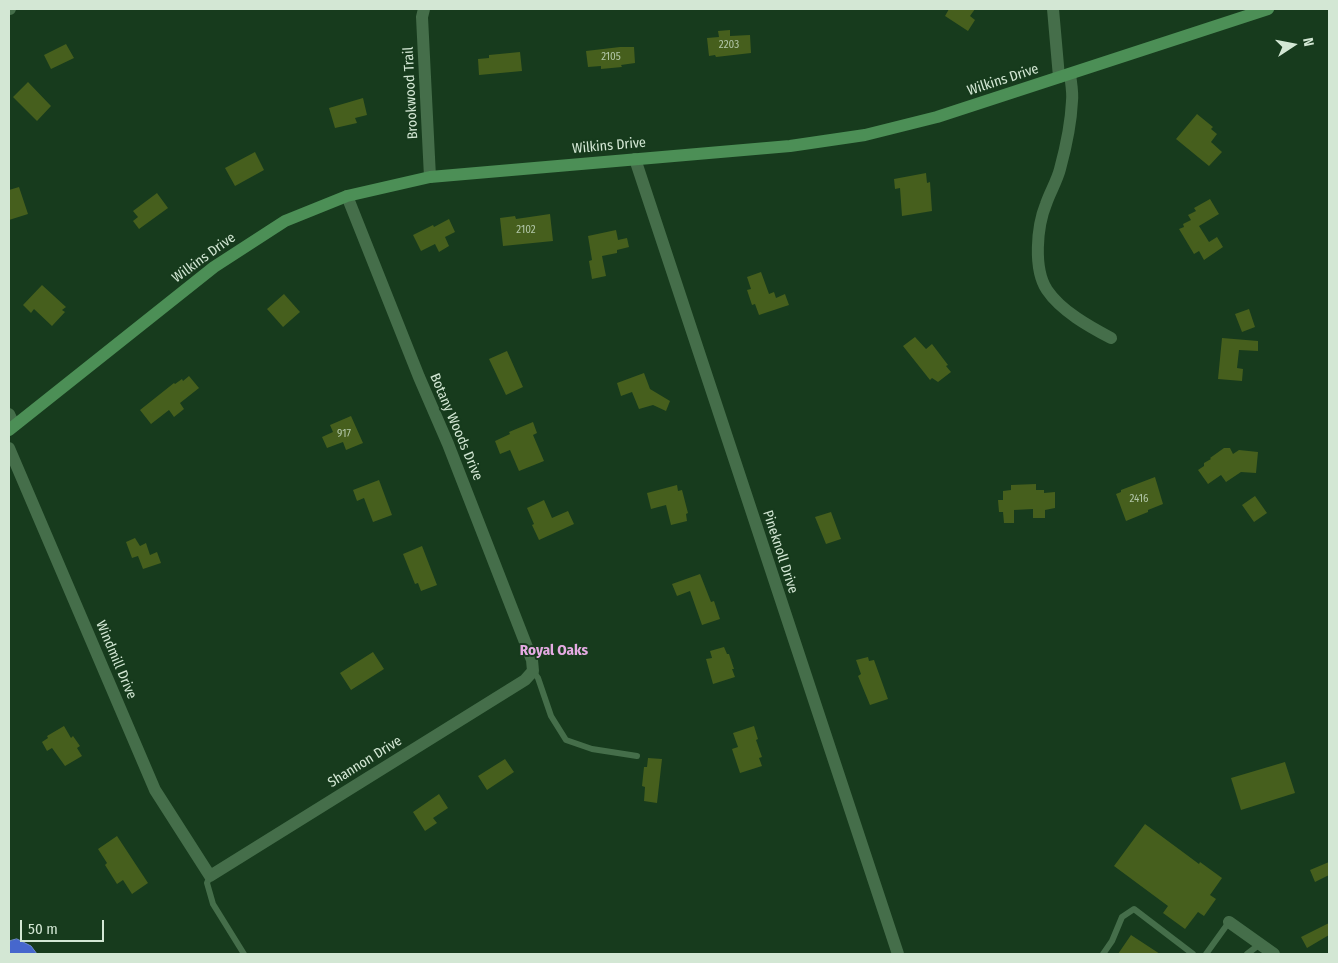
<!DOCTYPE html>
<style>
body{margin:0}
#map{position:relative;width:1338px;height:963px;overflow:hidden;background:#173b1d;font-family:"Fira Sans Condensed",sans-serif}
canvas{display:block}
.frame{position:absolute;inset:0;border:10px solid #d3e7d4;pointer-events:none}
.north{position:absolute;left:1268px;top:20px;width:50px;height:50px;-webkit-text-stroke:4px #173b1d;paint-order:stroke;rotate:79deg;font-size:14px;font-weight:700;line-height:20px;text-align:center;color:#d3e7d4}
.north::after{content:'';display:block;margin:auto;width:18px;height:22px;background:#d3e7d4;clip-path:polygon(50% 0,100% 100%,50% 72%,0 100%)}
.scale{position:absolute;left:20px;top:920px;width:84px;height:22px;box-sizing:border-box;border:2px solid #d3e7d4;border-top:0;padding-left:6px;font-size:15px;line-height:18px;white-space:nowrap;color:#d3e7d4;-webkit-text-stroke:4px #173b1d;paint-order:stroke}
</style>
<div id="map">
<canvas width="1338" height="963"></canvas>
<div class="frame"></div>
<div class="north">N</div>
<div class="scale">50 m</div>
</div>
<script>
const context = document.querySelector('canvas').getContext('2d');
context.lineJoin = 'round';
function paint(path, color) { context.fillStyle = color; context.fill(path, 'evenodd'); }
function stroke(path, color, width, dash) { context.strokeStyle = color; context.lineWidth = width; context.lineCap = dash ? 'butt' : 'round'; context.setLineDash(dash || []); context.stroke(path); }
function label(font, color, halo, rows, align = 'center') {
  context.font = font + ' "Fira Sans Condensed",sans-serif'; context.lineWidth = 4; context.setLineDash([]); context.textBaseline = 'middle'; context.strokeStyle = halo; context.fillStyle = color; for (const [text, x, y, turn = 0] of rows) {
    context.save(); context.translate(x, y); context.rotate((+turn || 0) * Math.PI / 180); context.textAlign = isNaN(turn) ? turn : align; if (halo) context.strokeText(text, 0, 0); context.fillText(text, 0, 0); context.restore();
  }
}
const water = new Path2D(`
 M17,939L31,946L37,954H9V943L10,941Z`);
paint(water, '#4667cd');
stroke(water, '#708dcf', 1);
paint(new Path2D(`
 M949,9H975L970,16L975,20L968,31L945,16Z
 M730,30V36L750,35L751,53L716,57L715,55L709,56L707,38L719,37L718,31Z
 M66,44L74,58L51,69L44,55Z
 M620,47H634L635,63L621,65L622,67L601,69V66L588,67L586,51Z
 M520,52L522,71L479,75L478,59L489,58V55Z
 M28,82L51,106L37,121L13,97Z
 M363,98L367,115L355,118L357,123L335,128L329,108Z
 M1197,114L1213,127L1211,129L1217,134L1211,142L1222,152L1209,166L1176,139Z
 M255,152L264,170L235,186L225,168Z
 M926,173L927,183L930,182L932,211L902,216L900,188L895,189L894,179Z
 M19,187L28,214L9,220V190Z
 M157,193L168,208L139,229L133,221L138,217L133,211Z
 M1210,199L1219,214L1199,226L1209,242L1217,237L1223,247L1204,260L1199,251L1194,254L1179,229L1184,227L1183,224L1191,220L1188,215L1196,211L1194,208Z
 M550,214L553,241L503,246L500,218L515,216L516,219Z
 M449,219L455,232L445,237L449,246L439,252L435,244L421,251L413,235L433,225L434,227Z
 M616,230L618,240L627,238L629,247L617,250V253L602,256L606,276L592,279L589,261L592,260L588,236Z
 M761,272L769,294L774,292L776,298L785,294L789,305L759,315L755,304L752,305L747,290L751,289L747,277Z
 M42,285L66,307L62,310L65,312L52,326L34,309L31,313L23,305Z
 M284,294L300,312L283,327L267,309Z
 M1249,309L1255,327L1242,332L1235,314Z
 M915,337L926,349L932,344L948,365L946,366L951,372L938,382L932,378L930,380L903,346Z
 M1222,338L1258,341V351L1239,350L1237,368L1243,369L1242,381L1218,379Z
 M507,351L523,387L506,395L489,359Z
 M644,373L650,389L670,401L666,411L653,405L639,409L632,392L621,396L617,383Z
 M189,376L199,388L180,403L184,409L174,417L169,410L151,424L140,410L174,383L175,384L182,379L183,381Z
 M351,416L363,443L346,450L343,442L327,448L322,437L333,432L330,425Z
 M533,422L537,433L533,435L544,461L519,471L510,450L500,454L495,441L510,434L509,432Z
 M1224,448H1230L1233,454L1239,450L1258,452L1256,473L1241,472L1226,482L1221,475L1208,484L1198,470L1204,466V463L1211,459L1210,458Z
 M1155,477L1163,504L1148,510V512L1126,521L1116,494L1121,492V490Z
 M379,480L392,515L373,522L364,498L357,501L353,490Z
 M1036,484V490H1044V493L1055,492V508L1045,510V518H1033V509L1014,510V523H1004L1003,512H999L998,500H1003V491L1011,490V485Z
 M677,485L678,491L682,490L688,513L686,514L687,521L671,525L666,505L651,509L647,493Z
 M1255,496L1267,513L1254,522L1242,505Z
 M544,500L552,518L568,511L574,524L539,540L532,525L534,524L527,508Z
 M831,512L841,539L826,544L815,517Z
 M135,538L140,546L146,543L150,555L157,552L161,563L143,569L138,556L132,558L126,542Z
 M422,546L437,585L421,591L418,583L415,584L403,554Z
 M700,574L711,602L714,601L720,619L702,625L690,591L677,596L672,584Z
 M724,647L727,654H729L734,669H732L735,677L713,684L706,659L712,658L710,651Z
 M373,652L384,669L351,690L340,673Z
 M868,657L869,661L874,660L888,699L870,705L858,676L861,674L856,660Z
 M64,726L71,738L73,736L80,746L77,748L82,756L65,766L52,748L47,751L42,742L48,738L47,736Z
 M754,726L758,739L756,740L762,757L759,758L762,766L740,773L732,749L738,747L733,733Z
 M648,758L662,759L657,803L644,801L645,787L642,786L644,767H647Z
 M505,759L514,772L487,790L478,776Z
 M1285,762L1295,793L1241,810L1231,778Z
 M439,794L448,808L433,818L437,823L425,831L413,812Z
 M1145,824L1199,864L1200,862L1222,878L1210,895L1216,899L1204,916L1198,912L1185,929L1163,913L1168,906L1114,866Z
 M117,836L148,883L132,894L123,880L117,884L105,865L107,863L98,849Z
 M1329,862V875L1315,882L1310,870Z
 M1329,923V935L1307,948L1301,937Z
 M1131,935L1160,954H1118Z`), '#465f1d');
stroke(new Path2D(`
 M533,671L538,678L551,716L566,740L592,749L637,756
 M210,876L207,883L213,904L244,954
 M1103,954L1112,941L1122,917L1134,909L1193,954
 M1206,954L1229,922
 M1247,954L1260,944`), '#456e4a', 6);
stroke(new Path2D(`
 M9,9H10
 M424,9L422,17L430,177
 M1053,9L1059,77
 M1070,74C1071,83 1073,92 1072,101C1071,123 1066,147 1060,169C1057,181 1050,192 1046,204C1037,226 1033,269 1047,290C1061,311 1090,327 1111,338
 M635,159L898,954
 M9,414L14,425
 M9,448L155,790L210,876L525,680L533,671L532,660L448,444L419,377L347,196
 M1229,922L1274,954`), '#456e4a', 12);
stroke(new Path2D(`
 M9,430L214,267L285,221L347,196L430,177L790,146L865,135L937,117L1268,9`), '#4c8f56', 12);
label('11px', '#b0c5a6', null, [
 ["2203",729,45],
 ["2105",611,57],
 ["2102",526,230],
 ["917",344,434],
 ["2416",1139,499]
]);
label('14px', '#d3e7d4', '#173b1d', [
 ["Wilkins Drive",1003,80,-18],
 ["Brookwood Trail",411,93,-93],
 ["Wilkins Drive",609,146,-5],
 ["Wilkins Drive",204,258,-36],
 ["Botany Woods Drive",456,427,67],
 ["Pineknoll Drive",780,552,72],
 ["Windmill Drive",116,660,67],
 ["Shannon Drive",365,762,-32]
]);
label('bold 15px', '#e5abe3', '#173b1d', [
 ["Royal Oaks",554,651]
]);
</script>
